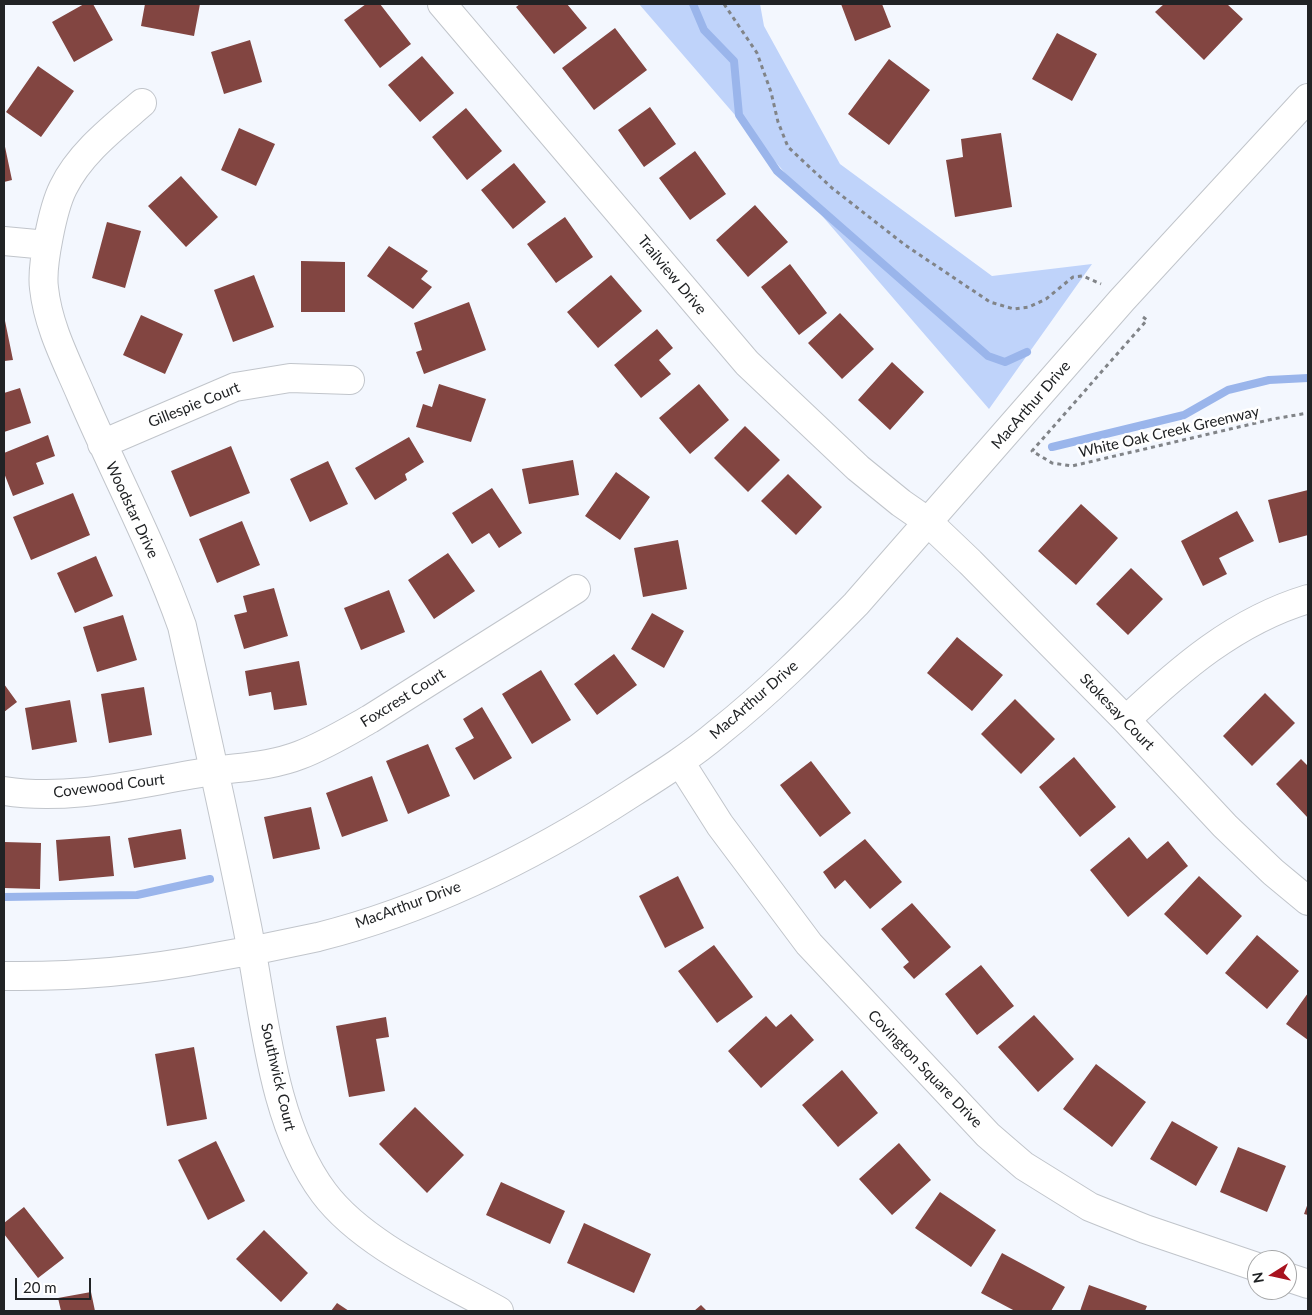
<!DOCTYPE html>
<style>
body{margin:0}
#map{position:relative;width:1312px;height:1315px;overflow:hidden;background:#f3f7fe;font-family:Lato,sans-serif}
canvas{display:block}
.frame{position:absolute;inset:0;border:5px solid #212325;pointer-events:none}
.north{position:absolute;left:1247px;top:1250px;width:50px;height:50px;box-sizing:border-box;background:#fff;border:1px solid #a6a7a8;border-radius:50%;rotate:260deg;font-size:14px;font-weight:700;line-height:20px;text-align:center;color:#212325}
.north::after{content:'';display:block;margin:auto;width:18px;height:22px;background:#a8121e;clip-path:polygon(50% 0,100% 100%,50% 72%,0 100%)}
.scale{position:absolute;left:15px;top:1278px;width:76px;height:22px;box-sizing:border-box;border:2px solid #212325;border-top:0;padding-left:6px;font-size:15px;line-height:18px;white-space:nowrap;color:#212325;-webkit-text-stroke:4px #fff;paint-order:stroke}
</style>
<div id="map">
<canvas width="1312" height="1315"></canvas>
<div class="frame"></div>
<div class="north">N</div>
<div class="scale">20 m</div>
</div>
<script>
const context = document.querySelector('canvas').getContext('2d');
context.lineJoin = 'round';
function paint(path, color) { context.fillStyle = color; context.fill(path, 'evenodd'); }
function stroke(path, color, width, dash) { context.strokeStyle = color; context.lineWidth = width; context.lineCap = dash ? 'butt' : 'round'; context.setLineDash(dash || []); context.stroke(path); }
function label(font, color, halo, rows, align = 'center') {
  context.font = font + ' Lato,sans-serif'; context.lineWidth = 5; context.setLineDash([]); context.textBaseline = 'middle'; context.strokeStyle = halo; context.fillStyle = color; for (const [text, x, y, turn = 0] of rows) {
    context.save(); context.translate(x, y); context.rotate((+turn || 0) * Math.PI / 180); context.textAlign = isNaN(turn) ? turn : align; if (halo) context.strokeText(text, 0, 0); context.fillText(text, 0, 0); context.restore();
  }
}
paint(new Path2D(`
 M639,4H760L764,26L840,164L992,276L1092,264L989,409Z`), '#bfd3fa');
stroke(new Path2D(`
 M693,4L704,30L734,61L739,115L777,171L988,356L1005,362L1027,352
 M1052,447L1184,415L1228,390L1269,380L1308,378
 M4,897L137,895L210,879`), '#9ab5eb', 8);
paint(new Path2D(`
 M84,4H93L113,40L74,62L52,22Z
 M145,4H200L194,36L141,26Z
 M366,4H380L411,44L380,68L344,20Z
 M520,4H567L587,28L554,54L516,7Z
 M841,4H882L891,27L855,41Z
 M1164,4H1227L1243,19L1204,60L1155,12Z
 M615,28L647,70L594,110L562,68Z
 M1057,33L1097,54L1072,101L1032,79Z
 M250,40L262,82L224,94L211,52Z
 M422,56L454,93L420,122L388,85Z
 M889,59L930,90L889,145L848,114Z
 M38,66L74,91L41,137L6,112Z
 M650,107L676,144L644,167L618,130Z
 M466,108L502,151L467,180L432,137Z
 M239,128L275,144L256,186L221,170Z
 M1001,133L1012,207L955,217L946,160L963,157L961,139Z
 M4,142L12,180L4,182Z
 M695,151L726,194L690,220L659,178Z
 M514,163L546,202L513,229L481,190Z
 M181,176L218,217L186,247L148,206Z
 M755,205L788,242L748,277L716,240Z
 M565,217L593,257L556,283L527,244Z
 M107,222L141,231L125,288L92,278Z
 M389,246L428,271L421,279L432,287L413,309L367,276Z
 M301,261L345,262V312H301Z
 M790,264L827,313L799,335L761,287Z
 M254,275L274,327L233,342L214,290Z
 M611,275L642,311L598,348L567,312Z
 M469,302L486,350L424,374L416,352L422,350L414,323Z
 M840,313L874,349L842,379L808,343Z
 M141,315L183,334L165,374L123,355Z
 M4,316L13,360L4,361Z
 M657,329L673,348L659,360L671,374L641,398L614,365Z
 M892,362L924,392L890,430L858,400Z
 M439,384L486,399L471,442L416,427L423,404L432,407Z
 M699,384L729,420L690,454L659,418Z
 M20,388L31,423L4,432V393Z
 M745,426L780,460L748,492L714,458Z
 M48,435L55,456L36,463L44,484L13,496L4,473V453Z
 M409,437L424,462L405,474L407,480L375,500L355,468Z
 M231,446L250,493L190,517L171,471Z
 M573,460L579,495L529,504L522,469Z
 M328,461L348,504L310,522L290,479Z
 M616,472L650,497L620,540L585,516Z
 M788,474L822,507L796,535L761,501Z
 M492,488L522,533L499,548L489,533L472,544L452,513Z
 M1308,490V535L1279,543L1268,500Z
 M73,493L90,535L31,560L13,517Z
 M1081,504L1118,538L1076,585L1038,551Z
 M1237,511L1254,541L1219,558L1227,574L1203,586L1181,541Z
 M242,521L260,565L217,583L199,539Z
 M678,540L687,589L643,597L634,548Z
 M448,553L475,591L434,619L408,580Z
 M96,556L113,596L75,613L57,573Z
 M1131,568L1163,599L1128,635L1096,604Z
 M274,588L288,636L244,649L234,615L247,612L243,596Z
 M389,590L405,632L361,650L344,608Z
 M652,613L684,631L664,668L631,649Z
 M123,615L137,660L97,672L83,627Z
 M957,637L1003,675L972,711L927,673Z
 M614,654L637,685L597,715L574,684Z
 M299,661L307,705L274,710L271,692L249,696L245,671Z
 M541,670L571,720L532,744L502,694Z
 M4,684L17,702L4,712Z
 M144,687L152,735L109,743L101,694Z
 M1265,693L1295,723L1252,766L1223,736Z
 M1015,699L1055,739L1021,774L981,734Z
 M70,700L77,742L32,750L25,708Z
 M482,707L512,758L474,780L455,748L474,738L463,719Z
 M428,744L450,796L408,814L386,761Z
 M1074,757L1116,807L1080,837L1039,787Z
 M1301,759L1308,766V818L1276,784Z
 M811,761L851,813L820,837L780,785Z
 M372,776L388,821L342,837L326,793Z
 M311,807L320,849L273,859L264,817Z
 M181,829L186,859L134,868L128,838Z
 M110,836L114,876L59,881L56,840Z
 M1129,837L1147,859L1168,841L1188,866L1128,917L1090,870Z
 M865,839L902,882L870,909L845,880L835,889L823,872Z
 M4,842L41,843L40,889L4,888Z
 M678,876L704,928L665,948L639,896Z
 M1199,876L1242,916L1207,955L1164,914Z
 M912,903L951,947L914,979L903,967L909,962L881,929Z
 M1257,935L1299,971L1267,1009L1225,973Z
 M714,945L753,997L717,1023L678,971Z
 M981,965L1014,1006L977,1035L945,994Z
 M1308,993V1040L1286,1024Z
 M791,1014L814,1040L761,1088L728,1051L766,1016L776,1027Z
 M1034,1015L1074,1059L1038,1092L998,1047Z
 M386,1017L389,1037L376,1039L385,1091L349,1097L336,1026Z
 M194,1047L207,1119L167,1126L155,1054Z
 M1096,1064L1146,1102L1112,1147L1063,1109Z
 M842,1070L878,1113L838,1147L802,1105Z
 M415,1107L464,1155L427,1193L379,1144Z
 M1172,1121L1218,1147L1196,1186L1150,1159Z
 M216,1141L245,1201L208,1220L178,1160Z
 M899,1143L931,1180L892,1215L859,1179Z
 M1238,1147L1286,1166L1267,1212L1220,1192Z
 M501,1182L565,1211L550,1244L486,1215Z
 M940,1192L996,1230L971,1267L915,1228Z
 M1308,1203V1215L1304,1214Z
 M24,1207L64,1258L38,1278L4,1234V1223Z
 M584,1223L651,1254L634,1293L567,1263Z
 M264,1230L308,1273L281,1302L236,1259Z
 M1002,1253L1065,1287L1051,1311H1015L981,1293Z
 M1089,1285L1147,1306L1145,1311H1080Z
 M91,1292L95,1311H61L58,1298Z
 M337,1303L349,1311H331Z
 M701,1305L707,1311H694Z`), '#824541');
const minor = new Path2D(`
 M442,4L747,363L858,468L901,503L927,521L970,562L1126,720L1225,826L1273,872L1308,901
 M142,103C113,128 80,153 63,188C53,208 41,266 44,288C48,326 66,360 81,395C114,472 154,547 182,626C204,724 226,822 246,921C264,1007 270,1121 324,1193C363,1245 442,1279 499,1311
 M4,241L47,245
 M102,444L235,387L290,378L350,380
 M1126,720C1180,669 1235,621 1308,599
 M680,762L720,825L809,944L988,1135L1024,1166L1090,1207L1145,1229L1257,1267
 M4,791C75,802 144,781 214,771C242,767 272,766 300,755C324,746 347,732 370,719L576,589
 M4,976C73,977 141,971 210,958C246,952 282,945 318,937C429,909 537,855 632,793C662,774 692,755 719,732C768,693 812,649 856,604L1122,300L1308,98
 M1287,1277L1308,1284`);
stroke(minor, '#c1c5cb', 30);
stroke(new Path2D(`
 M724,4L757,53L771,92L778,122L788,147L832,188L905,245L990,302L1014,309L1029,307L1046,299L1073,277L1083,276L1101,284
 M1143,317L1147,320L1032,451L1052,463L1072,466L1273,419L1308,413`), '#818488', 3, [4, 4]);
stroke(minor, '#fff', 28);
label('15px', '#212325', '#fff', [
 ["Trailview Drive",672,275,50],
 ["Gillespie Court",194,405,-22],
 ["MacArthur Drive",1031,405,-49],
 ["White Oak Creek Greenway",1169,432,-13],
 ["Woodstar Drive",132,510,65],
 ["Foxcrest Court",403,698,-32],
 ["MacArthur Drive",754,700,-41],
 ["Stokesay Court",1117,712,46],
 ["Covewood Court",109,786,-7],
 ["MacArthur Drive",408,905,-20],
 ["Covington Square Drive",925,1069,46],
 ["Southwick Court",278,1077,77]
]);
</script>
